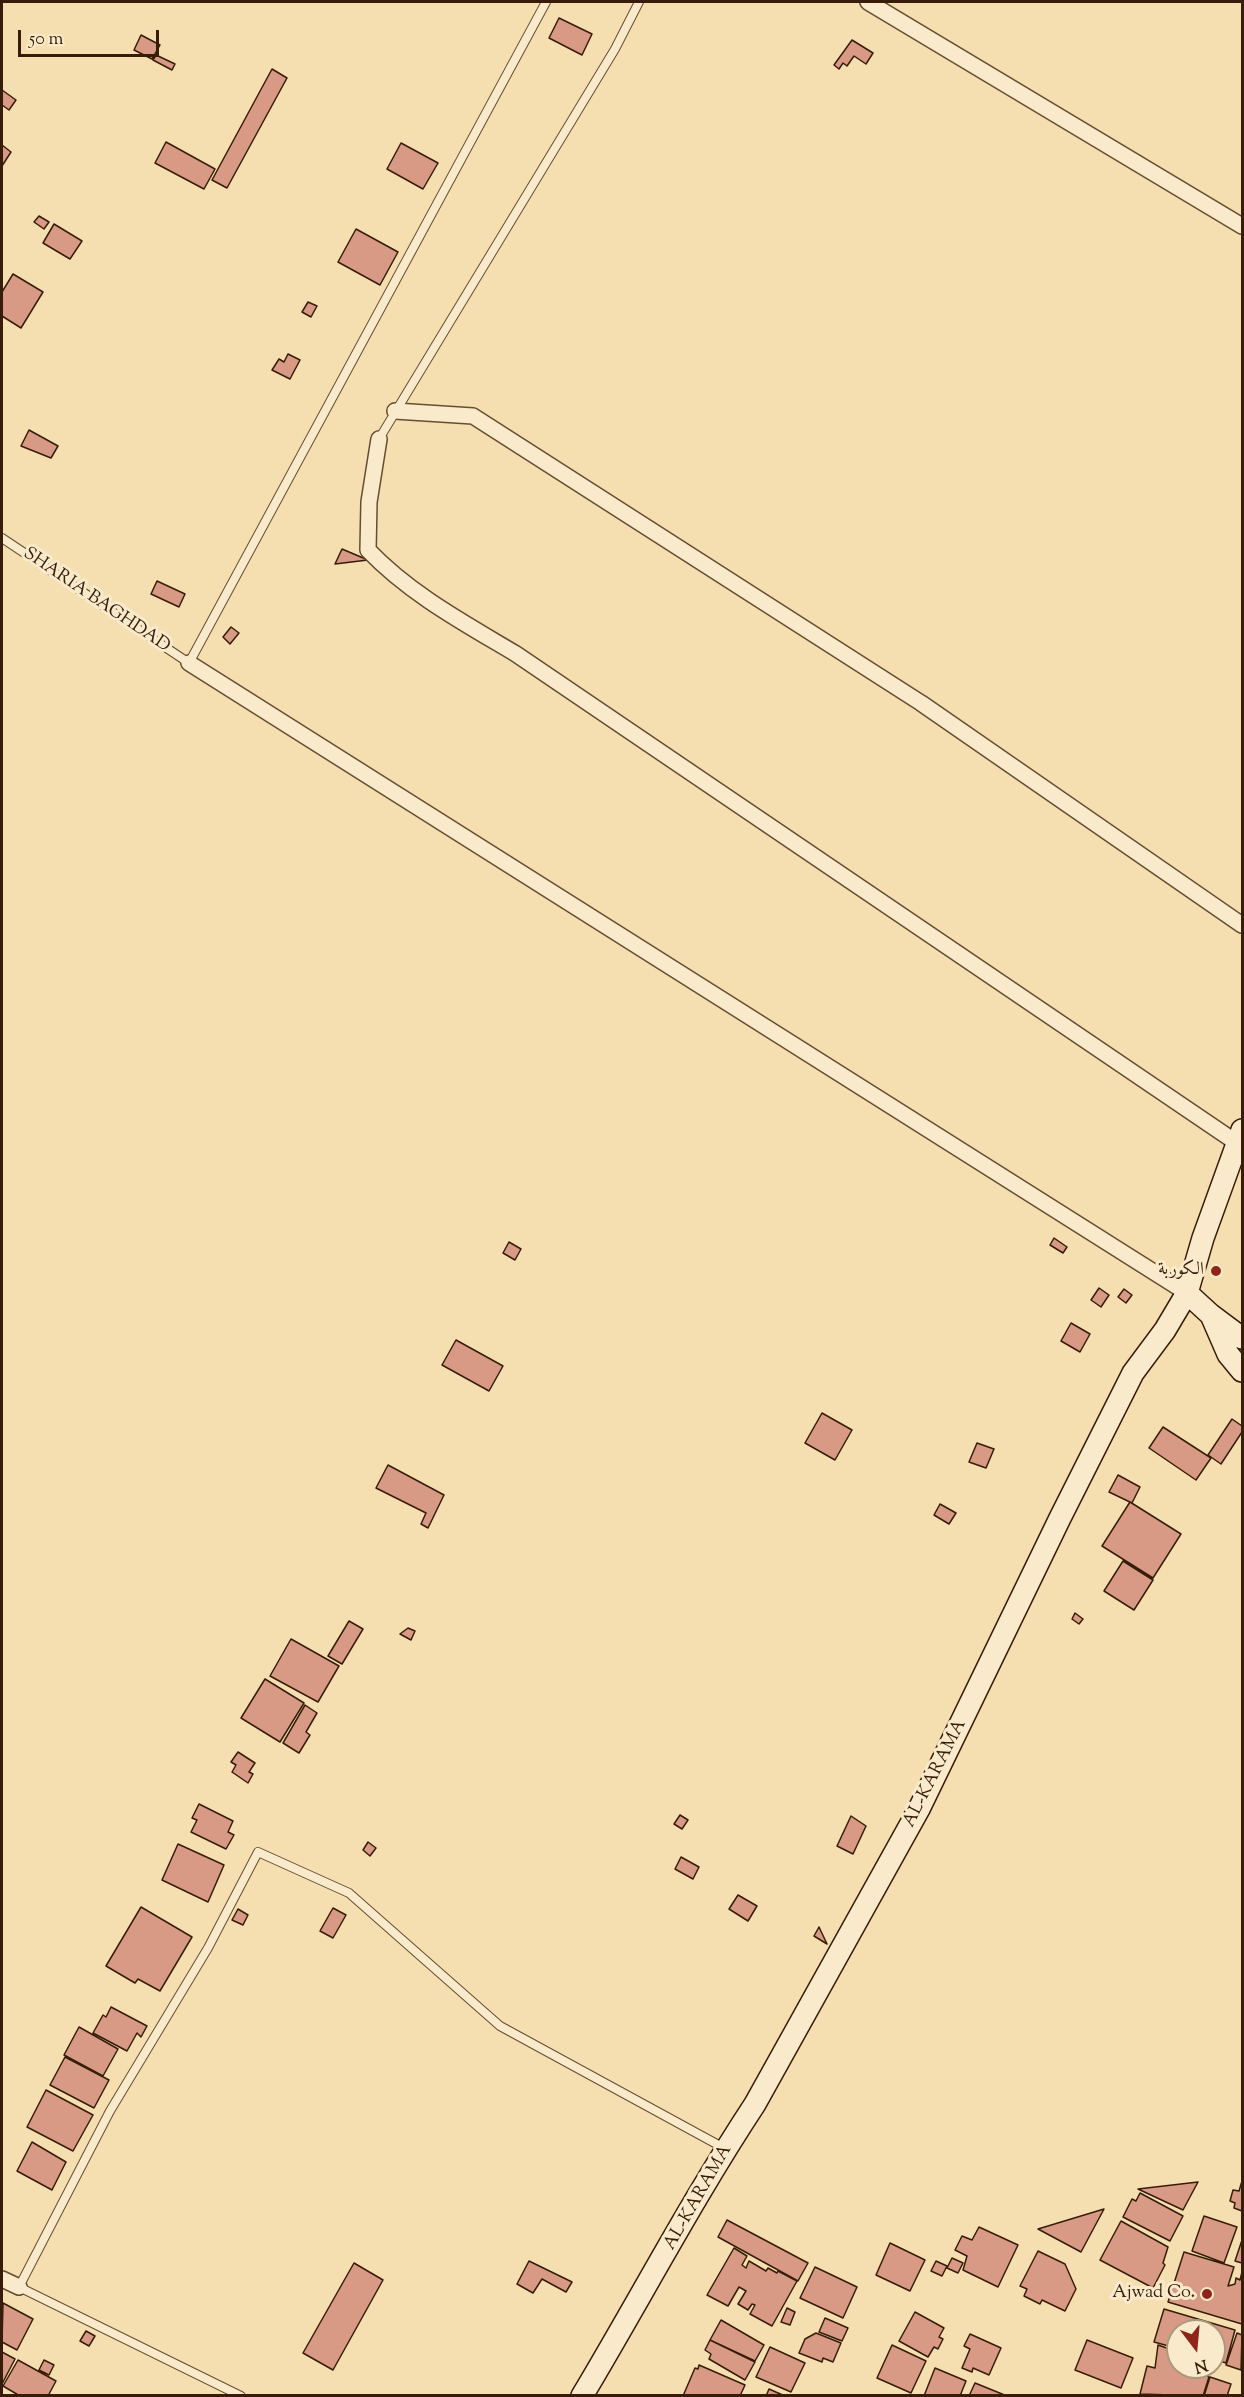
<!DOCTYPE html>
<meta charset="utf-8">
<style>
body{margin:0}
#map{position:relative;width:1244px;height:2397px;overflow:hidden;background:#f5deaf;font-family:"Sorts Mill Goudy",serif}
canvas{display:block}
.frame{position:absolute;inset:0;border:3px solid #371d09;pointer-events:none}
.north{position:absolute;left:1166px;top:2319px;width:60px;height:60px;box-sizing:border-box;background:#f8eacb;border:2px solid #ab987d;border-radius:50%;rotate:164deg;font-size:16px;font-weight:700;line-height:24px;text-align:center;color:#371d09}
.north::after{content:'';display:block;margin:auto;width:21px;height:27px;background:#8f2418;clip-path:polygon(50% 0,100% 100%,50% 72%,0 100%)}
.scale{position:absolute;left:18px;top:30px;width:141px;height:27px;box-sizing:border-box;border:3px solid #371d09;border-top:0;padding-left:8px;font-size:18px;line-height:21px;white-space:nowrap;color:#371d09;-webkit-text-stroke:4px #f8eacb;paint-order:stroke}
</style>
<div id="map">
<canvas width="1244" height="2397"></canvas>
<div class="frame"></div>
<div class="north">N</div>
<div class="scale">50 m</div>
</div>
<script>
const context = document.querySelector('canvas').getContext('2d');
context.lineJoin = 'round';
function paint(path, color) { context.fillStyle = color; context.fill(path, 'evenodd'); }
function stroke(path, color, width, dash) { context.strokeStyle = color; context.lineWidth = width; context.lineCap = dash ? 'butt' : 'round'; context.setLineDash(dash || []); context.stroke(path); }
function label(font, color, halo, rows, align = 'center') {
  context.font = font + ' "Sorts Mill Goudy",Amiri,serif'; context.lineWidth = 6; context.setLineDash([]); context.textBaseline = 'middle'; context.strokeStyle = halo; context.fillStyle = color; for (const [text, x, y, turn = 0] of rows) {
    context.save(); context.translate(x, y); context.rotate((+turn || 0) * Math.PI / 180); context.textAlign = isNaN(turn) ? turn : align; if (halo) context.strokeText(text, 0, 0); context.fillText(text, 0, 0); context.restore();
  }
}
const building = new Path2D(`
 M559,18L592,34L582,55L549,38Z
 M141,35L160,45L152,59L134,50Z
 M852,40L873,53L866,64L854,56L847,66L843,63L839,69L834,65Z
 M156,55L175,64L172,70L153,60Z
 M272,69L287,78L227,188L212,180Z
 M2,90L16,100L9,110L2,105Z
 M166,142L215,169L204,189L155,163Z
 M401,143L438,163L423,189L387,169Z
 M2,145L11,152L2,166Z
 M39,216L49,222L44,229L34,222Z
 M54,224L82,241L70,259L43,243Z
 M356,229L398,252L380,285L338,262Z
 M13,274L43,292L21,328L2,316V292Z
 M308,302L317,306L311,317L302,312Z
 M288,354L300,360L290,379L272,370L279,359L284,362Z
 M29,430L58,446L51,458L21,446Z
 M342,549L368,560L335,564Z
 M157,581L185,594L179,607L151,594Z
 M231,627L239,633L230,644L223,637Z
 M1054,1238L1067,1247L1063,1253L1050,1245Z
 M509,1242L521,1249L515,1260L503,1253Z
 M1099,1288L1109,1295L1101,1307L1091,1300Z
 M1124,1289L1132,1295L1126,1303L1118,1297Z
 M1071,1323L1090,1334L1080,1352L1061,1341Z
 M456,1340L503,1366L489,1391L442,1365Z
 M822,1413L852,1430L835,1460L805,1443Z
 M1232,1419L1242,1426V1432L1221,1464L1208,1455Z
 M1163,1427L1211,1458L1196,1480L1149,1448Z
 M977,1443L994,1449L986,1468L969,1462Z
 M388,1465L444,1495L428,1528L421,1524L426,1513L376,1488Z
 M1118,1475L1140,1487L1132,1503L1109,1492Z
 M1130,1502L1181,1534L1153,1578L1102,1546Z
 M940,1504L956,1513L949,1524L934,1515Z
 M1123,1561L1153,1580L1134,1610L1104,1591Z
 M1075,1613L1083,1619L1079,1624L1072,1619Z
 M349,1621L363,1629L342,1664L328,1656Z
 M408,1628L415,1631L411,1640L400,1634Z
 M291,1639L339,1666L318,1702L270,1676Z
 M265,1679L304,1703L280,1742L241,1718Z
 M305,1705L317,1713L306,1732L310,1735L299,1753L283,1743Z
 M238,1752L255,1763L249,1772L253,1774L248,1783L232,1772L236,1765L231,1762Z
 M199,1804L233,1821L228,1832L234,1835L226,1849L191,1832L197,1820L192,1818Z
 M680,1815L688,1820L682,1829L674,1824Z
 M851,1816L866,1826L853,1854L837,1846Z
 M368,1842L376,1848L370,1856L363,1850Z
 M178,1844L224,1865L208,1902L162,1880Z
 M681,1857L699,1867L693,1879L675,1869Z
 M738,1895L757,1906L748,1921L729,1909Z
 M141,1907L192,1937L160,1991L138,1979L135,1983L106,1966Z
 M333,1908L346,1915L333,1938L320,1931Z
 M238,1909L248,1915L243,1925L232,1920Z
 M819,1927L827,1944L814,1936Z
 M111,2007L147,2026L141,2037L137,2033L127,2051L93,2033L103,2015L106,2017Z
 M79,2027L118,2049L103,2076L64,2055Z
 M65,2057L109,2080L94,2108L50,2085Z
 M46,2090L93,2115L73,2151L27,2127Z
 M32,2142L66,2162L52,2190L17,2171Z
 M1242,2181V2211L1234,2208L1235,2203L1230,2201L1233,2190L1239,2191Z
 M1198,2182L1183,2210L1138,2189Z
 M1140,2193L1183,2216L1170,2241L1123,2217L1132,2199L1136,2201Z
 M1104,2209L1081,2252L1038,2229Z
 M1204,2216L1237,2227L1224,2263L1192,2251Z
 M727,2220L808,2263L798,2281L718,2237Z
 M1121,2221L1168,2247L1163,2263L1165,2265L1153,2288L1100,2260Z
 M979,2227L1018,2245L998,2287L963,2270L967,2256L955,2250L962,2236L972,2240Z
 M1242,2240V2263L1235,2261Z
 M890,2243L925,2260L910,2291L876,2275Z
 M734,2248L747,2256L742,2265L746,2268L749,2261L766,2271L768,2268L777,2273L778,2271L797,2281L772,2326L750,2314L755,2305L752,2304L748,2310L738,2304L746,2291L739,2287L728,2306L707,2295Z
 M1038,2251L1065,2264L1076,2289L1065,2311L1042,2300L1040,2304L1024,2296L1027,2289L1020,2286Z
 M1184,2252L1234,2267L1228,2286L1235,2284L1236,2278L1240,2280L1242,2272V2324L1168,2302Z
 M952,2258L963,2263L958,2273L947,2268Z
 M529,2261L572,2282L566,2292L542,2279L533,2293L517,2284Z
 M936,2261L947,2266L942,2276L931,2271Z
 M354,2263L383,2280L333,2370L303,2353Z
 M815,2267L857,2287L843,2318L800,2298Z
 M3,2303L33,2319L17,2350L2,2342Z
 M787,2308L795,2312L790,2325L781,2322Z
 M1164,2309L1235,2330L1226,2363L1214,2359V2331H1178L1176,2348L1154,2342Z
 M915,2312L944,2328L939,2337L943,2339L938,2349L934,2347L928,2357L899,2341Z
 M825,2318L848,2328L842,2341L819,2332Z
 M721,2320L764,2345L755,2361L710,2340Z
 M86,2331L95,2336L89,2346L80,2341Z
 M816,2333L841,2343L833,2362L823,2358L822,2362L799,2353L805,2339Z
 M1237,2333L1242,2335L1241,2370L1226,2365Z
 M970,2334L1001,2348L989,2375L973,2368L972,2372L962,2368L970,2349L964,2346Z
 M710,2340L755,2362L745,2380L709,2359L711,2354L705,2350Z
 M1087,2340L1133,2358L1121,2388L1075,2370Z
 M892,2345L926,2361L911,2393L877,2378Z
 M1158,2345L1178,2352V2367H1207L1205,2375L1209,2377L1203,2396L1140,2394L1147,2366L1155,2368Z
 M770,2347L805,2363L791,2392L756,2377Z
 M2,2352L15,2359L2,2384Z
 M18,2360L56,2381L48,2396H20L3,2386Z
 M44,2360L54,2365L49,2375L39,2370Z
 M699,2365L745,2385L740,2396H683L695,2368L698,2369Z
 M935,2368L966,2381L960,2396H924Z
 M1210,2377L1231,2384L1227,2396H1204Z
 M975,2383L1007,2396H969Z
 M769,2389L785,2396H766Z`);
paint(building, '#d89a85');
stroke(building, '#371d09', 1.5);
const lane = new Path2D(`
 M379,439L615,49L639,2
 M2,538L189,663L546,2
 M241,2396L19,2287L110,2111L208,1948L258,1852L349,1893L500,2026L724,2148`);
const street = new Path2D(`
 M868,2L1242,226
 M395,411L473,416L921,703L1242,925
 M379,439L369,502L368,550C410,594 464,623 516,654L1237,1143
 M189,663L1187,1293
 M2,2279L19,2287`);
const secondary = new Path2D(`
 M1187,1293L1211,1315L1242,1338
 M1211,1315L1228,1354L1242,1371
 M582,2396C640,2299 693,2198 755,2104L919,1809L1060,1518L1133,1373L1165,1330L1187,1293L1203,1238L1242,1130`);
stroke(lane, '#664d32', 10);
stroke(street, '#664d32', 18);
stroke(secondary, '#371d09', 24);
stroke(lane, '#f8eacb', 8);
stroke(street, '#f8eacb', 15);
stroke(secondary, '#f8eacb', 21);
for (const [x, y, r, color] of [
 [1216,1271,6,"#8f2418"],
 [1207,2294,6,"#8f2418"]
]) { const dot = new Path2D(); dot.arc(x, y, r, 0, 2 * Math.PI); context.fillStyle = color; context.fill(dot); stroke(dot, '#f8eacb', 2); }
label('18px', '#371d09', '#f8eacb', [
 ["SHARIA BAGHDAD",96,601,34],
 ["AL-KARAMA",936,1774,-63],
 ["AL-KARAMA",699,2198,-60]
]);
label('18px', '#371d09', '#f8eacb', [
 ["الكوربة",1204,1271],
 ["Ajwad Co.",1195,2294]
], 'right');
</script>
